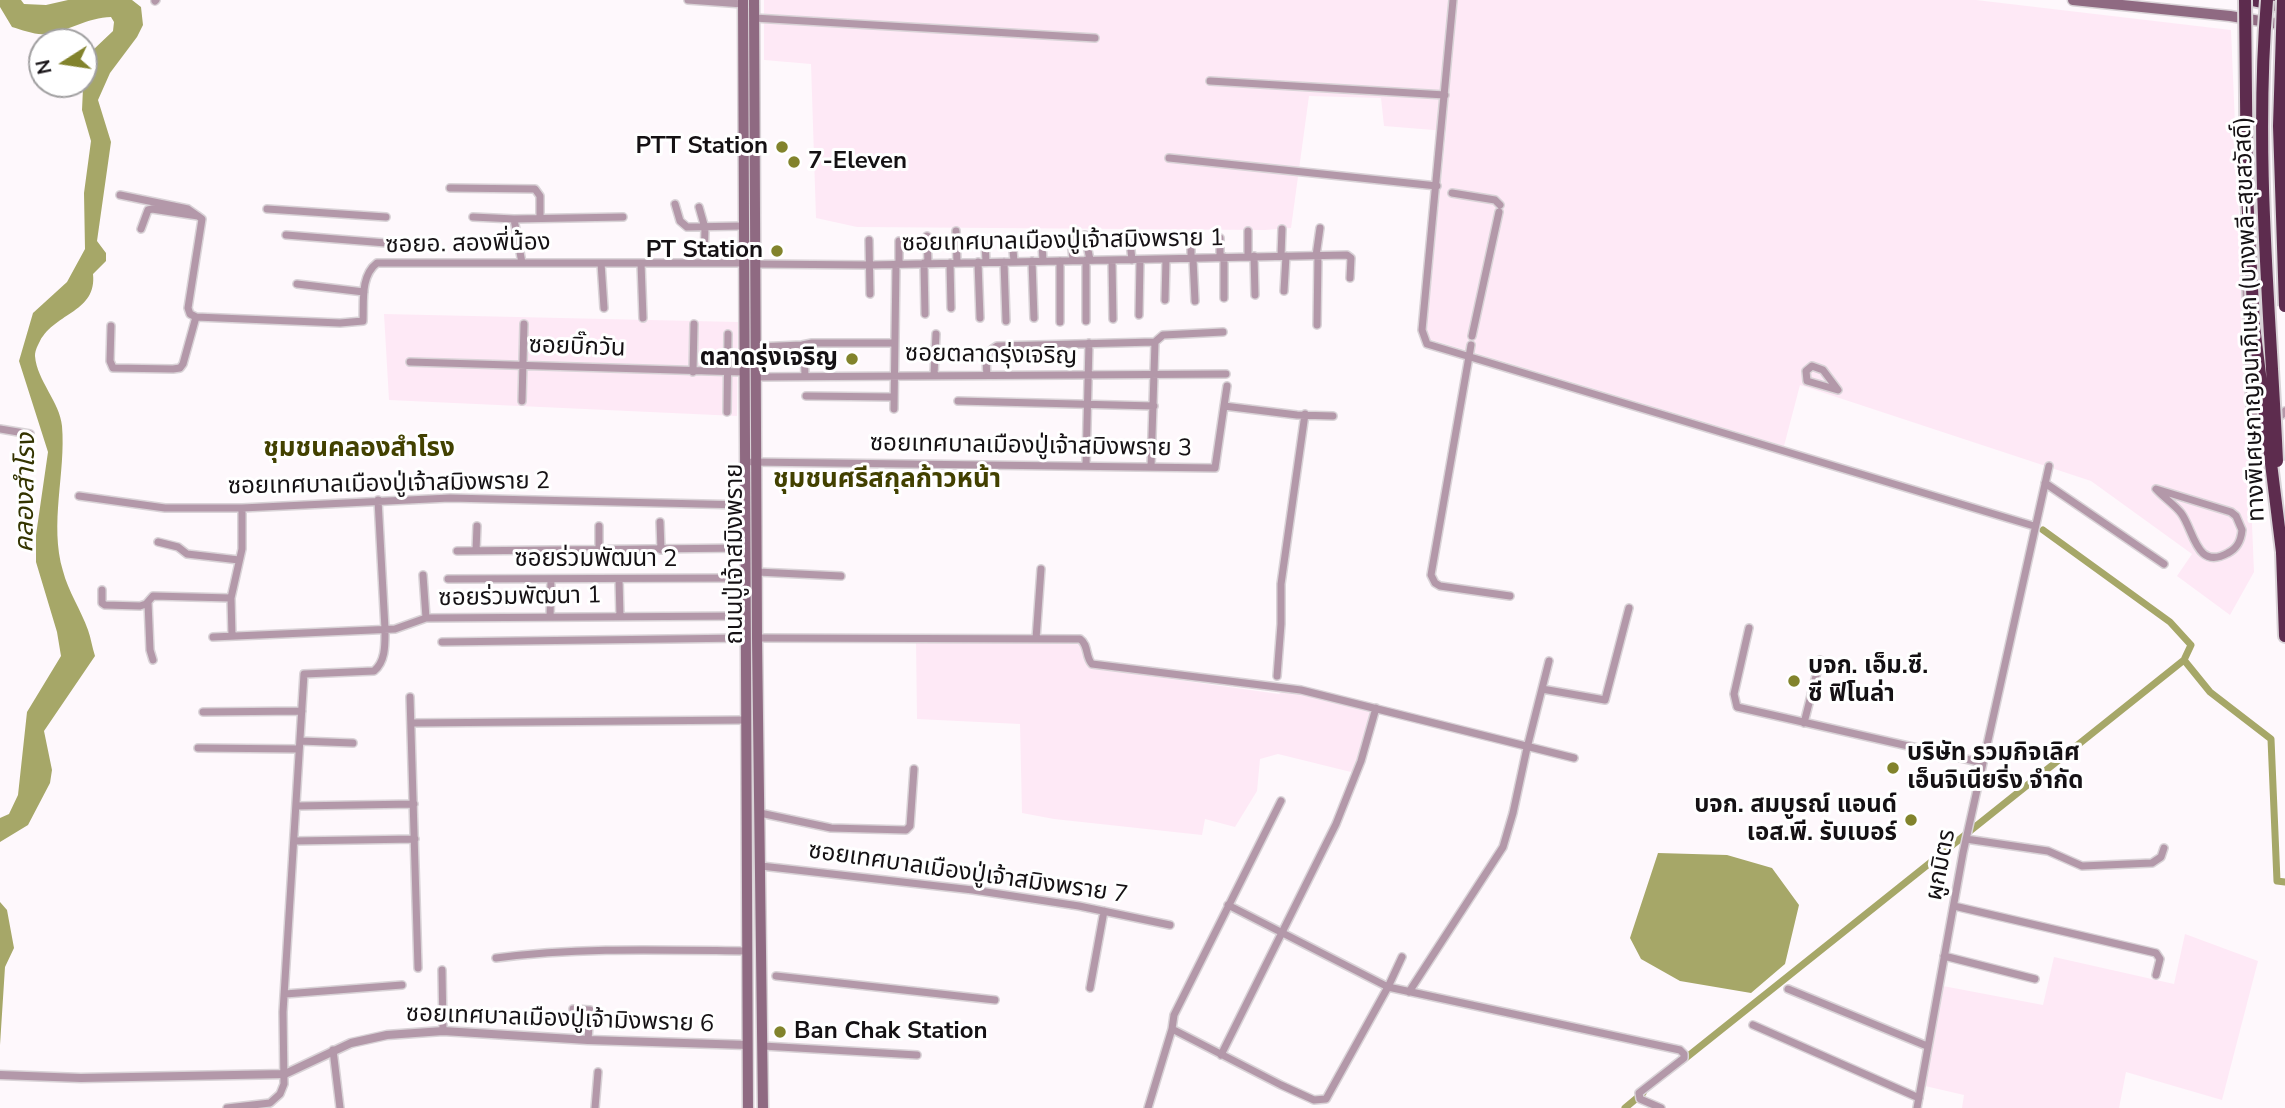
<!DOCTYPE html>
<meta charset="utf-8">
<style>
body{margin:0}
#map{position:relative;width:2285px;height:1108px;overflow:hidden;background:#fef8fc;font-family:"Nunito Sans",sans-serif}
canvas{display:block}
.north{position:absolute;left:28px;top:28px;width:70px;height:70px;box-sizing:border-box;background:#fff;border:2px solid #a1a0a1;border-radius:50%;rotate:258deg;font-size:19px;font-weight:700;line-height:28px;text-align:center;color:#151114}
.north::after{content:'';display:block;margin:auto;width:24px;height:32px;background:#82832c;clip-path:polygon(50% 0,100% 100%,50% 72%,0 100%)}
</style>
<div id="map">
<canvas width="2285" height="1108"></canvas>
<div class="north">N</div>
</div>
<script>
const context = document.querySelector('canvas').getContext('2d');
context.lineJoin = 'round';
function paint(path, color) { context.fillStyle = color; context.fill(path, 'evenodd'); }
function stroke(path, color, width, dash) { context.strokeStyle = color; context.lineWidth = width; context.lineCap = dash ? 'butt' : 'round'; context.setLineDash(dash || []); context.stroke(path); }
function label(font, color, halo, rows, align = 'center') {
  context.font = font + ' "Nunito Sans","Noto Sans Thai",sans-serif'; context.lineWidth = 6; context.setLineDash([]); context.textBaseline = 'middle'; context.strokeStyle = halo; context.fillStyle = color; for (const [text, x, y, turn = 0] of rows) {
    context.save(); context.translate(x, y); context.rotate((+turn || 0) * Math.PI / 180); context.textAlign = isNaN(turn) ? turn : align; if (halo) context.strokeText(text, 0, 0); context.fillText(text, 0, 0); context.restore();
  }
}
paint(new Path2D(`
 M764,0H1976L2231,30L2254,572L2230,615L2177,576L2192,554L2091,481L1800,385L1784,446L1425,338L1446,131L1384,126L1381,98L1309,96L1291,228L1265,230L857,227L816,218L811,64L764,60Z
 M384,314L738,322L737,416L389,400Z
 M916,641L1089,642L1093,668L1279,694L1284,690L1373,711L1355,773L1278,754L1260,759L1257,791L1235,827L1205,819L1202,835L1054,819L1022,813L1020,724L917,719Z
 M2185,934L2258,961L2222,1100L2126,1072L2119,1108H1962L1964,1095L1925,1086L1943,986L2043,1005L2054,957L2174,984Z`), '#fee9f6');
paint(new Path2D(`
 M0,0H21L24,4L46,5L68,0H132L141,7L143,25L137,37L110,73L98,100L111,142L97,241L106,253V261L93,274C97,312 56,312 40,341C38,345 35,350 35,356C37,381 60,402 62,426C66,473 49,524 63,571C68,591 81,610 88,630C91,638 92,647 95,656L44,731L52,770L50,783L28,825L0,842V818L9,814L18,795L27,712L61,656L57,632L36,562V535L48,452L19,361L33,313L67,282L85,249L84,193L91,141L82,110L84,67L93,50L113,31L114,22L111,17C88,17 68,32 45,34C35,35 22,30 12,27L0,7Z
 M1658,853L1727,855L1772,868L1799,905L1785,964L1751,993L1680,981L1641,959L1630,938Z
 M0,902L7,910L14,948L5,967L0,1045Z`), '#a6a768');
stroke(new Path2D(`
 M2184,660L2210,692L2271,739L2277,881L2285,882
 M1682,1061L2184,660L2191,645L2170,622L2043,530
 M1625,1108L1643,1093`), '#a6a768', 7);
const minor = new Path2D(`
 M688,0L743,4
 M1453,0L1422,330L1427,344L2034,526
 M155,1L156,0
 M754,18L1095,38
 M1210,81L1445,95
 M1169,158L1437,186
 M450,188L535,189L540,196V218
 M1452,193L1495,200L1500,205
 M120,195L188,209L198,216
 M675,204L680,221L687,227L743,226
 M699,207L705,228L704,263
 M267,209L386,217
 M473,217L514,219L522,263
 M514,219L623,217
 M141,229L148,210L152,209L198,216L202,219L188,308L190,314L196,317
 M956,231L957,263
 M1248,231V257
 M286,235L386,243
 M1085,235L1090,260
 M927,236L928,263
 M1071,237L1073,260
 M1220,238V258
 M1012,239L1014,261
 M869,240L870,294
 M899,241V264
 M985,242L986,262
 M1130,242L1132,260
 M1042,243L1043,261
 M1191,245V259
 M1254,256L1255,295
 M1281,256L1282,229
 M1316,256L1320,228
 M1224,257V298
 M1193,259L1195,301
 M2245,259L2250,407L2253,414L2264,419L2282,415L2285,411
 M1086,260V321
 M1112,260L1113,319
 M1032,261L1034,318
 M1060,261V322
 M978,262L980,318
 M1004,262L1006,321
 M601,263L604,308
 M641,263L643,318
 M924,263L925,314
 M950,263L951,308
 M755,264L870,265L1347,255L1351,258L1350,278
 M297,284L364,292
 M1284,291L1286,256
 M1165,300L1166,259
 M1139,315L1140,260
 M1317,325L1318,256
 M111,326L110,361L113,368L173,369L180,368L183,364L196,317L340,323L363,321C364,302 360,276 377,263H743
 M1472,336L1499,212
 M804,345L805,376
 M1471,345L1431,575L1435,583L1440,586L1510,596
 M756,347L802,345L812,343H894
 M410,362L743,372
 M1812,366L1823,370L1838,390L1807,381L1806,371Z
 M693,372L694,324
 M934,375L936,334
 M987,375C986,362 984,353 997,346L1155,342L1163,335L1223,332
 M756,377L1226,374
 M806,396L893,397
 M522,401L524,324
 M958,401L1154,406
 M1224,406L1227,386
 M894,409L896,264
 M727,412L728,334
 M0,429L30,434
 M752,462L1215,468L1224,406L1297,415L1333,416
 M1086,465L1089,343
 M1151,467L1155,342
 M2045,483L2164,564
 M2156,489L2231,512L2236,516L2242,530C2241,540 2238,548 2228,553C2196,571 2194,530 2181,513C2174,504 2164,498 2156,489Z
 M79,496L165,508H242L450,498L744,505
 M660,522L661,550
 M158,542L178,547L187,554L239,560
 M599,550V526
 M457,551L744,548
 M476,551L477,526
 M757,572L841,576
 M423,575L426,618
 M448,579L744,578
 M619,579L620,617
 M102,590V603L105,605L140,606L146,604L153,596L231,598
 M148,602L150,650L153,660
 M550,617L551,580
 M1749,628L1734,694L1737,707L1983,763
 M232,636L231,598L242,549V508
 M213,637L395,629L426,618L745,616
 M757,638L1080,639C1089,645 1085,657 1092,664L1301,690L1574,758
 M1036,639L1041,569
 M442,642L745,638
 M1277,676L1281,624V584L1305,414
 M1542,689L1605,700L1629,608
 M410,697L418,968
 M203,712L302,711
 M412,723L746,720
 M1804,723L1820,660
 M300,741L353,743
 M198,748L299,749
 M296,806L414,804
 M760,813L831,828L906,830L910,826L914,769
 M1966,839L2048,851L2082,866L2152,863L2161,857L2164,848
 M294,841L415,839
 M761,866L973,890L1079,906L1170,925
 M1228,905L1388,987L1680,1050L1684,1054V1058L1639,1093L1640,1099L1661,1108
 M1954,906L2156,953L2160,959L2156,975
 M1944,956L2035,979
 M496,958C579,947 664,950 747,951
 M442,970L443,1031
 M776,976L995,1000
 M1090,988L1104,911
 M1788,989L1927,1046
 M1409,992L1503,847L1513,813L1527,748L1549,661
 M285,994L402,985
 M573,1009L590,1010L588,1040
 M1753,1025L1919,1098
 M1172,1029L1281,1085L1314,1100L1326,1099L1388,987L1402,957
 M763,1046L917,1055
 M333,1050L340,1108
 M1221,1055L1336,824L1361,761L1376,708
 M227,1108L270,1103L280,1094L284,1084L283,1012L304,674L374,671C386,661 385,644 385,629L378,500
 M595,1108L598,1072
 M1148,1108L1172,1029L1174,1015L1281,801
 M1917,1108L1963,853L2049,466`);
const tertiary = new Path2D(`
 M0,1075L81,1078L285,1074L351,1043L387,1035L443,1031L588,1040L748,1045`);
const secondary = new Path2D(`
 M743,0L748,1108
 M754,0L757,638L763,1108
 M2073,0L2230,16L2285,25`);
const motorway = new Path2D(`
 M2252,0L2285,7
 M2282,552L2285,636`);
stroke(minor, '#d9d3d7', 10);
stroke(tertiary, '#d9d3d7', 11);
stroke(secondary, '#d9d3d7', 13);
stroke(motorway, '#d9d3d7', 16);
stroke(minor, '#b398a9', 7);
stroke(tertiary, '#b398a9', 8);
stroke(secondary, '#8f6a82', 10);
stroke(motorway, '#5d2c4e', 12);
const motorwayBridge = new Path2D(`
 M2245,0L2247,194L2254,326L2282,552
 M2267,0C2254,153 2270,309 2277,461
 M2283,0L2279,126L2285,306`);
stroke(motorwayBridge, '#d9d3d7', 16, []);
stroke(motorwayBridge, '#5d2c4e', 12);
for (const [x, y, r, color] of [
 [782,147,7,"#82832c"],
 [794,162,7,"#82832c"],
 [777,251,7,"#82832c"],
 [852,359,7,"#82832c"],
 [1794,681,7,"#82832c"],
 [1893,768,7,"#82832c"],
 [1911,820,7,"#82832c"],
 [780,1032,7,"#82832c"]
]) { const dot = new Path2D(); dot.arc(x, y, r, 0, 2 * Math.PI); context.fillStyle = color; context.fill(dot); stroke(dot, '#fff', 2.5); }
label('bold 24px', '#151114', '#fff', [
 ["PTT Station",768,147],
 ["7-Eleven",808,162,"left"],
 ["PT Station",763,251],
 ["ตลาดรุ่งเจริญ",838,359],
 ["บจก. เอ็ม.ซี.",1808,667,"left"],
 ["ซี ฟิโนล่า",1808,695,"left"],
 ["บริษัท รวมกิจเลิศ",1907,754,"left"],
 ["เอ็นจิเนียริ่ง จำกัด",1907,782,"left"],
 ["บจก. สมบูรณ์ แอนด์",1897,806],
 ["เอส.พี. รับเบอร์",1897,834],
 ["Ban Chak Station",794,1032,"left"]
], 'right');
label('24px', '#151114', '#fff', [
 ["ซอยเทศบาลเมืองปู่เจ้าสมิงพราย 1",1063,242,-1],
 ["ซอยอ. สองพี่น้อง",468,245,-1],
 ["ทางพิเศษกาญจนาภิเษก (บางพลี-สุขสวัสดิ์)",2251,319,-92],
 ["ซอยบิ๊กวัน",577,348,2],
 ["ซอยตลาดรุ่งเจริญ",991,356,1],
 ["ซอยเทศบาลเมืองปู่เจ้าสมิงพราย 3",1031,447,1],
 ["ซอยเทศบาลเมืองปู่เจ้าสมิงพราย 2",389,485,-1],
 ["ถนนปู่เจ้าสมิงพราย",736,554,-90],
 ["ซอยร่วมพัฒนา 2",596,560],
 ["ซอยร่วมพัฒนา 1",520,598,-1],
 ["ผูกมิตร",1942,865,-79],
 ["ซอยเทศบาลเมืองปู่เจ้าสมิงพราย 7",968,874,8],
 ["ซอยเทศบาลเมืองปู่เจ้ามิงพราย 6",560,1020,2]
]);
label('bold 26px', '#424100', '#fff', [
 ["ชุมชนคลองสำโรง",359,450],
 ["ชุมชนศรีสกุลก้าวหน้า",887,481]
]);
label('italic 26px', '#343400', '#fff', [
 ["คลองสำโรง",27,493,-89]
]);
</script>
